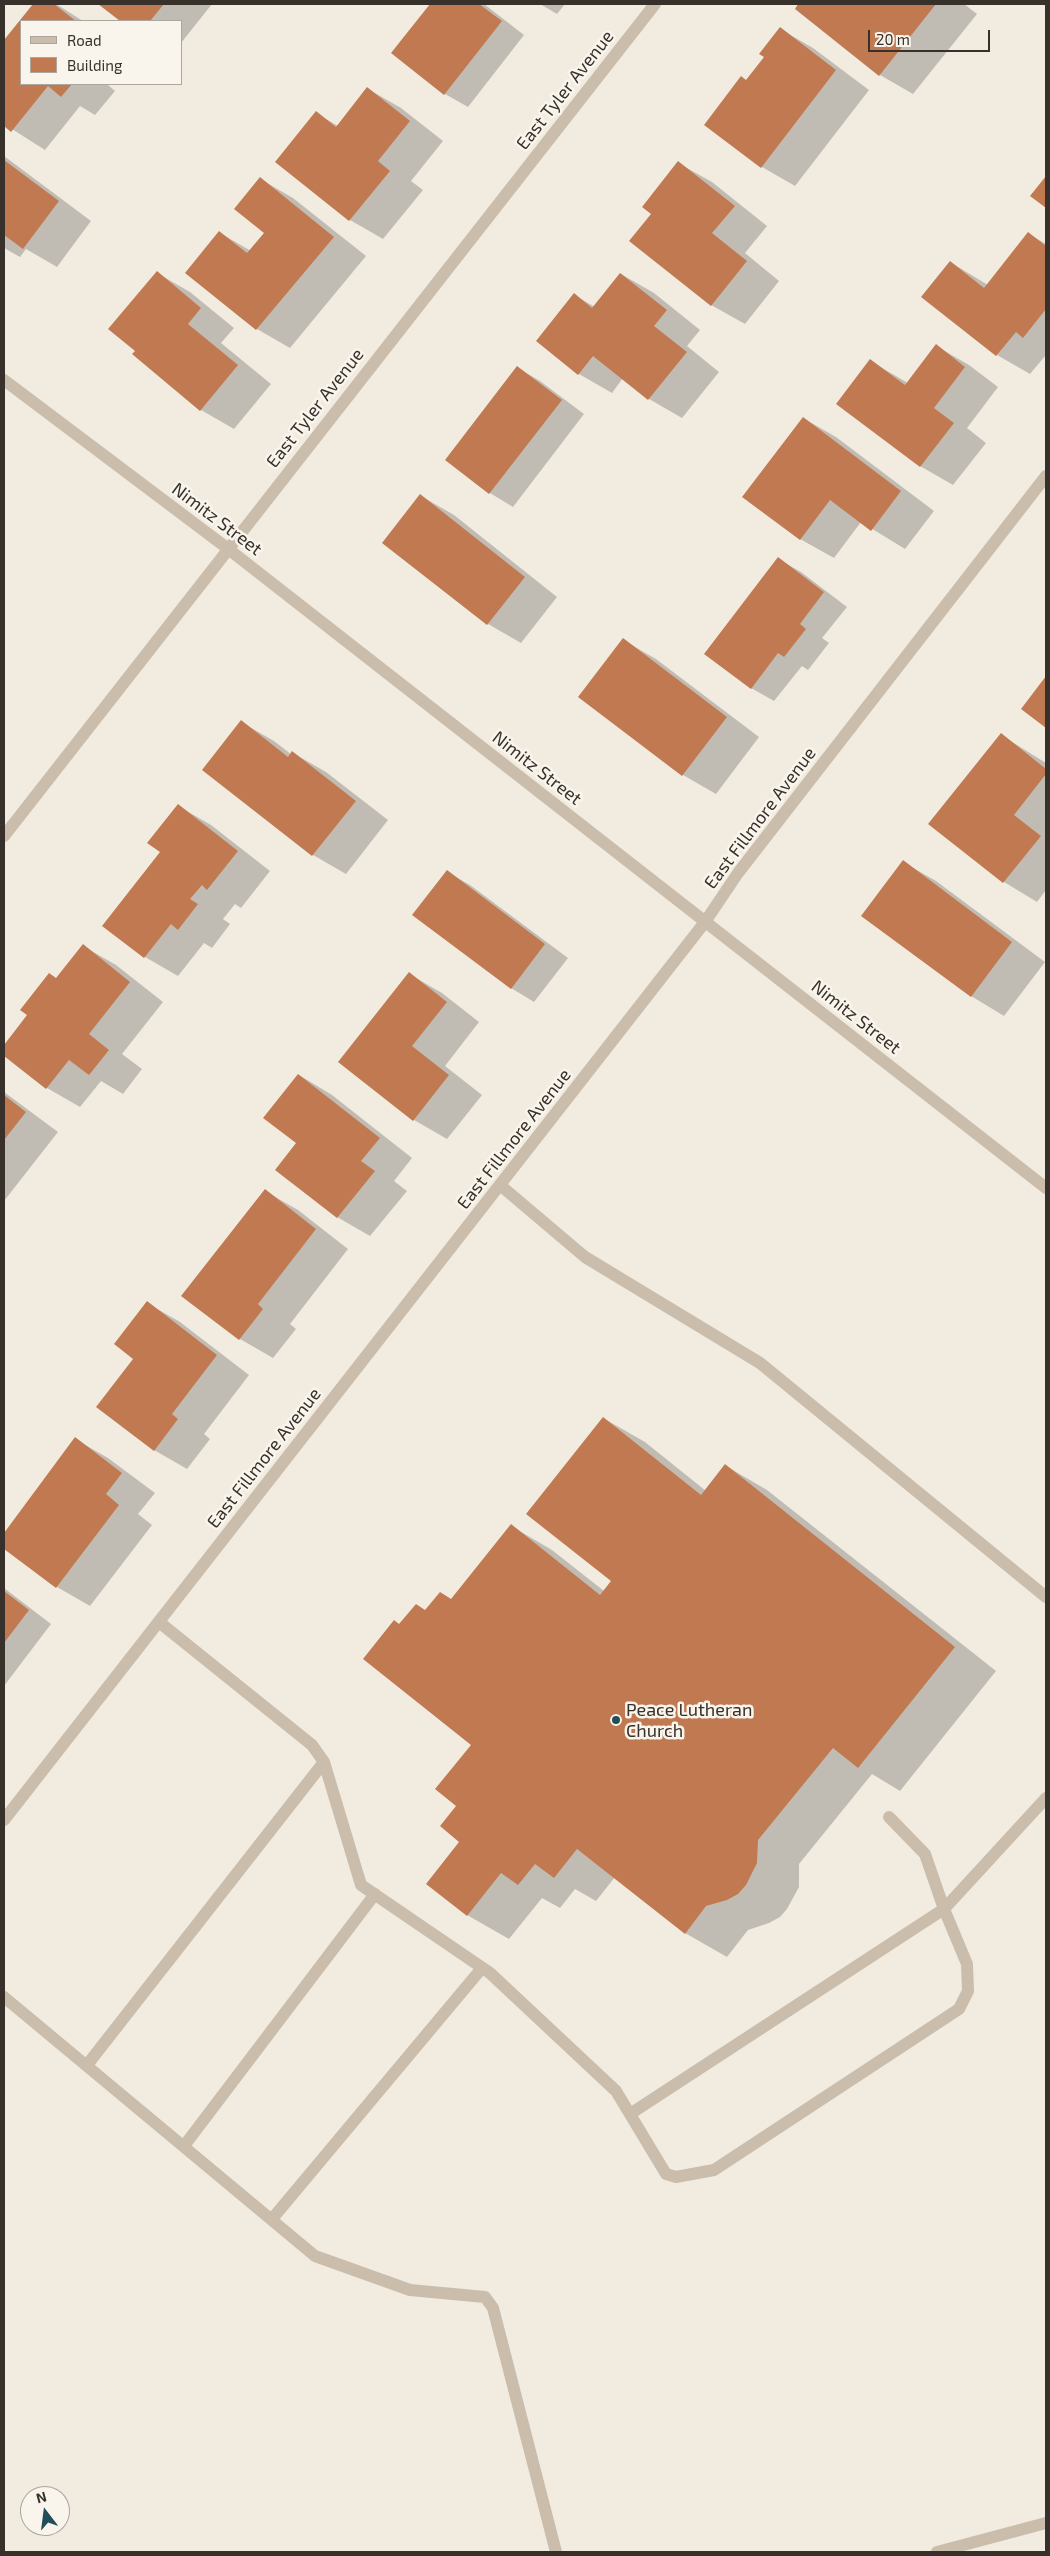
<!DOCTYPE html>
<style>
body{margin:0}
#map{position:relative;width:1050px;height:2556px;overflow:hidden;background:#f2ece0;font-family:"Exo 2",sans-serif}
canvas{display:block}
.frame{position:absolute;inset:0;border:5px solid #38302a;pointer-events:none}
.legend{position:absolute;left:20px;top:20px;width:162px;height:65px;box-sizing:border-box;background:#f9f5ec;border:1px solid #aca69e;margin:0;padding:6px 9px;list-style:none;font-size:15px;color:#38302a}
.legend li{display:flex;align-items:center;gap:10px;height:25px}
.legend b{width:25px;border:1px solid #aca69e}
.north{position:absolute;left:20px;top:2486px;width:50px;height:50px;box-sizing:border-box;background:#f9f5ec;border:1px solid #aca69e;border-radius:50%;rotate:345deg;font-size:14px;font-weight:700;line-height:20px;text-align:center;color:#38302a}
.north::after{content:'';display:block;margin:auto;width:18px;height:22px;background:#224e58;clip-path:polygon(50% 0,100% 100%,50% 72%,0 100%)}
.scale{position:absolute;left:868px;top:30px;width:122px;height:22px;box-sizing:border-box;border:2px solid #38302a;border-top:0;padding-left:6px;font-size:15px;line-height:18px;white-space:nowrap;color:#38302a;-webkit-text-stroke:4px #f9f5ec;paint-order:stroke}
</style>
<div id="map">
<canvas width="1050" height="2556"></canvas>
<div class="frame"></div>
<ul class="legend">
<li><b style="height:6px;background:#cabdac"></b>Road</li>
<li><b style="height:14px;background:#c07950"></b>Building</li>
</ul>
<div class="north">N</div>
<div class="scale">20 m</div>
</div>
<script>
const context = document.querySelector('canvas').getContext('2d');
context.lineJoin = 'round';
function paint(path, color) { context.fillStyle = color; context.fill(path, 'evenodd'); }
function stroke(path, color, width, dash) { context.strokeStyle = color; context.lineWidth = width; context.lineCap = dash ? 'butt' : 'round'; context.setLineDash(dash || []); context.stroke(path); }
function label(font, color, halo, rows, align = 'center') {
  context.font = font + ' "Exo 2",sans-serif'; context.lineWidth = 5; context.setLineDash([]); context.textBaseline = 'middle'; context.strokeStyle = halo; context.fillStyle = color; for (const [text, x, y, turn = 0] of rows) {
    context.save(); context.translate(x, y); context.rotate((+turn || 0) * Math.PI / 180); context.textAlign = isNaN(turn) ? turn : align; if (halo) context.strokeText(text, 0, 0); context.fillText(text, 0, 0); context.restore();
  }
}
paint(new Path2D(`
 M35,4H56L83,21H21V84H107L115,91L95,115L80,106L45,150L4,124V42Z
 M100,4H212L181,43V21H122Z
 M431,4H484L524,35L468,107L445,94L393,53Z
 M540,4H565L557,14Z
 M800,4H964L977,14L913,94L880,75L796,8Z
 M780,29L813,48L869,90L795,186L762,167L747,81L766,57Z
 M368,89L401,108L443,141L411,181L423,190L383,239L350,220L277,162L316,113L338,126Z
 M4,156L91,221L57,267L26,249L20,257L4,248Z
 M678,163L712,182L767,226L745,253L779,281L745,324L711,305L652,214Z
 M260,179L293,198L366,256L290,348L257,329L220,233L251,251L265,233Z
 M1029,234L1046,244V355L1030,374L997,355L923,296L950,262L988,285Z
 M157,273L190,292L234,328L221,343L271,384L234,429L201,410L136,351Z
 M621,274L654,293L700,330L687,346L719,372L682,418L649,399L623,378L612,393L579,374L574,295L595,307Z
 M936,346L969,365L998,387L967,428L986,443L953,485L920,466L870,361L908,383Z
 M518,368L540,381L584,414L513,507L490,493L447,460Z
 M803,418L836,437L934,511L905,549L861,522L834,558L800,539Z
 M421,496L454,515L557,597L521,643L488,624Z
 M778,559L801,572L847,607L822,638L829,643L808,670L802,666L774,701L751,688Z
 M623,640L656,659L759,737L716,794L683,775Z
 M241,722L274,741L292,755L293,753L326,772L388,820L346,874L313,855L204,769Z
 M1001,735L1046,763V890L1037,902L1004,882L930,824Z
 M178,806L211,825L270,871L241,908L235,904L223,919L230,924L212,948L204,943L178,976L145,957L104,926L161,852Z
 M903,862L936,881L1045,962L1004,1016L971,996Z
 M447,872L470,885L568,958L534,1002L511,988Z
 M83,946L116,965L163,1002L122,1054L142,1069L123,1094L101,1081L80,1107L47,1088L4,1054V1047Z
 M409,974L442,993L479,1022L445,1066L482,1095L447,1139L414,1120Z
 M299,1075L332,1095L412,1158L394,1181L407,1191L370,1236L337,1217L298,1143Z
 M4,1092L58,1132L4,1201Z
 M265,1191L298,1210L348,1249L290,1324L296,1329L273,1358L240,1339L183,1296Z
 M147,1303L180,1322L249,1375L204,1434L210,1439L187,1469L154,1450L135,1359Z
 M603,1418L645,1442L706,1491L726,1466L767,1490L996,1671L900,1791L872,1774L799,1864V1887L787,1909L780,1917L769,1923L748,1930L727,1957L685,1933L615,1877L596,1901L575,1889L560,1908L542,1898L509,1939L467,1915L458,1805L472,1744L400,1626L452,1600L511,1526L552,1550L604,1591L612,1580Z
 M75,1439L108,1458L155,1493L138,1514L152,1525L90,1606L57,1587L4,1548V1535Z
 M4,1588L51,1624L4,1686Z`), '#0003');
paint(new Path2D(`
 M33,4H54L76,21H21V84H72L61,97L48,86L11,132L4,126V40Z
 M98,4H164L150,21H120Z
 M430,4H479L502,21L444,95L391,53Z
 M798,4H936L879,76L795,9Z
 M780,27L836,70L761,168L704,125L741,76L746,80L764,57L759,54Z
 M367,87L410,121L378,161L390,171L349,221L275,162L316,111L336,127Z
 M4,160L59,201L23,249L4,235Z
 M678,161L735,206L712,233L747,261L711,306L629,241L651,214L642,207Z
 M1046,176V208L1030,196Z
 M260,177L334,237L256,330L185,273L219,231L247,253L264,233L234,209Z
 M1028,232L1046,246V309L1023,338L1016,332L996,356L921,297L950,261L984,288Z
 M157,271L201,308L188,324L238,365L200,411L132,354L135,351L108,329Z
 M620,273L667,310L654,326L687,352L648,400L593,356L578,375L536,341L574,293L592,308Z
 M936,344L965,367L934,408L954,423L920,467L836,404L870,359L905,385Z
 M517,366L562,400L489,494L445,460Z
 M803,417L901,491L871,531L830,500L800,540L742,497Z
 M420,494L525,577L487,625L382,543Z
 M778,557L824,592L800,624L806,629L784,657L778,653L751,689L704,654Z
 M623,638L727,717L682,776L578,697Z
 M1046,676V728L1021,709Z
 M241,720L288,757L292,751L356,801L312,856L202,770Z
 M1001,733L1046,769V774L1014,815L1041,836L1003,883L928,824Z
 M178,804L238,851L207,890L202,885L190,899L198,904L178,930L171,924L144,958L102,926L160,852L147,843Z
 M903,860L1012,942L971,997L861,916Z
 M447,870L545,944L511,989L412,915Z
 M83,944L130,982L89,1034L109,1050L89,1075L69,1060L46,1089L4,1056V1045L27,1015L20,1010L49,973L56,978Z
 M409,972L447,1002L412,1046L449,1075L413,1121L338,1062Z
 M298,1074L380,1138L361,1161L375,1171L337,1218L275,1170L296,1143L263,1118Z
 M4,1095L26,1112L4,1140Z
 M265,1189L316,1229L258,1304L263,1309L239,1340L181,1296Z
 M147,1301L217,1355L172,1414L178,1419L154,1451L96,1407L133,1359L114,1344Z
 M603,1417L701,1495L725,1464L955,1647L858,1768L833,1748L758,1840L757,1863L746,1885L738,1894L727,1900L706,1906L685,1934L577,1849L554,1878L535,1864L518,1885L501,1873L467,1916L426,1884L459,1842L440,1826L456,1806L435,1789L471,1745L363,1659L394,1620L399,1624L416,1604L425,1610L440,1592L451,1599L511,1524L600,1595L611,1581L526,1514Z
 M75,1437L122,1473L106,1494L119,1505L56,1588L4,1549V1533Z
 M4,1591L29,1610L4,1643Z`), '#c07950');
stroke(new Path2D(`
 M4,380L227,548L1046,1188
 M4,836L655,4
 M500,1185L585,1257L760,1363L1046,1597
 M159,1622L312,1745L324,1762L361,1885L490,1973L616,2091L666,2174L676,2177L714,2170L959,2009L968,1991L967,1964L944,1909L925,1854L889,1817
 M4,1820L705,922L738,873L1046,476
 M4,1997L315,2256L410,2290L485,2297L493,2308L556,2552
 M87,2065L324,1762
 M630,2114L944,1909L1046,1798
 M184,2146L375,1894
 M272,2219L482,1968
 M937,2552L1046,2523`), '#cabdac', 12);
for (const [x, y, r, color] of [
 [616,1720,5,"#224e58"]
]) { const dot = new Path2D(); dot.arc(x, y, r, 0, 2 * Math.PI); context.fillStyle = color; context.fill(dot); stroke(dot, '#f9f5ec', 2); }
label('18px', '#38302a', '#f9f5ec', [
 ["East Tyler Avenue",565,90,-52],
 ["East Tyler Avenue",315,408,-52],
 ["Nimitz Street",217,519,37],
 ["Nimitz Street",537,768,38],
 ["East Fillmore Avenue",760,818,-53],
 ["Nimitz Street",856,1017,38],
 ["East Fillmore Avenue",514,1139,-52],
 ["East Fillmore Avenue",264,1458,-52]
]);
label('18px', '#38302a', '#f9f5ec', [
 ["Peace Lutheran",626,1710],
 ["Church",626,1731]
], 'left');
</script>
